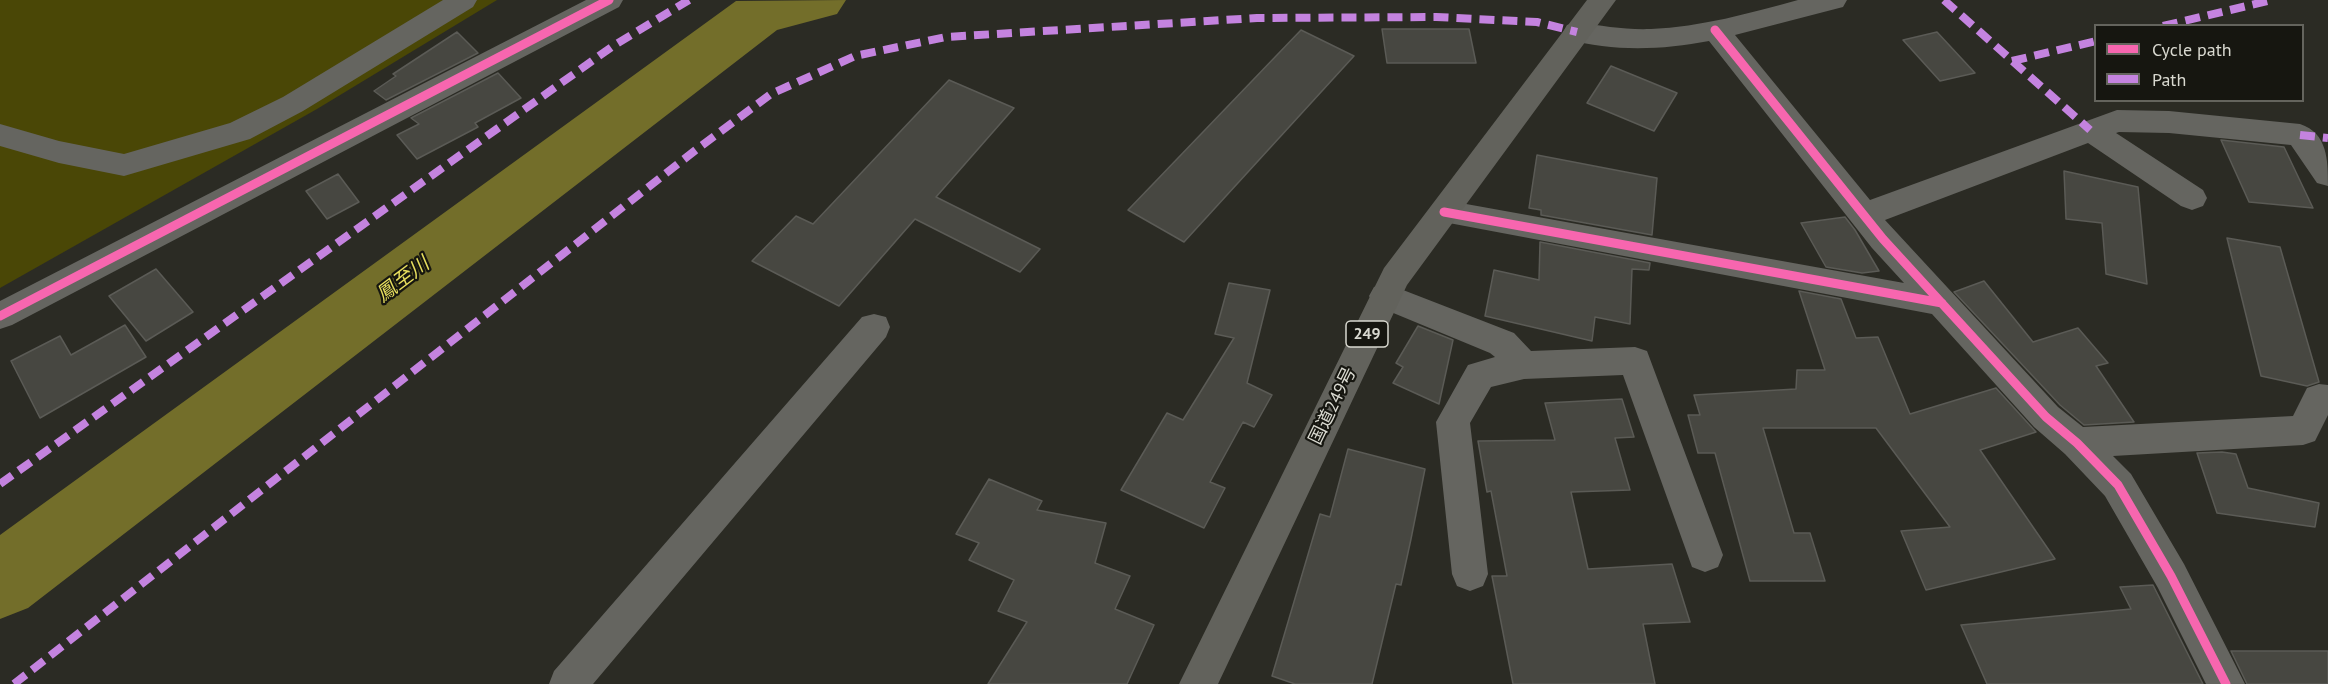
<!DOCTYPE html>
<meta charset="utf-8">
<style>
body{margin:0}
#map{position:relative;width:2328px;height:684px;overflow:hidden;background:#2b2b24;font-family:"PT Sans",sans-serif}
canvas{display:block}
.legend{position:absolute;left:2094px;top:24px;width:210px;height:78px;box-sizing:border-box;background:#161610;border:2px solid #64645d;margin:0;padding:8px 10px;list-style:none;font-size:18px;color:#d9d9d0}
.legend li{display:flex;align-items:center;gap:12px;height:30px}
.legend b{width:30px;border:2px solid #64645d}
</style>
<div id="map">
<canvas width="2328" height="684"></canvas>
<ul class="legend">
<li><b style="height:8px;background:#f766af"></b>Cycle path</li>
<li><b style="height:8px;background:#c483df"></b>Path</li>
</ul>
</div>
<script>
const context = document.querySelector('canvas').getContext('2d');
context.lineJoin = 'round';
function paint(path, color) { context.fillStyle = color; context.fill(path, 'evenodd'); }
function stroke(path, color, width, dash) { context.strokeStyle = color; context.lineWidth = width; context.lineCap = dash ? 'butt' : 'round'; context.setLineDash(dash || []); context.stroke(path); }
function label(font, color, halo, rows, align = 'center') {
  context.font = font + ' "PT Sans","Noto Sans JP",sans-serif'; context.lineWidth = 4.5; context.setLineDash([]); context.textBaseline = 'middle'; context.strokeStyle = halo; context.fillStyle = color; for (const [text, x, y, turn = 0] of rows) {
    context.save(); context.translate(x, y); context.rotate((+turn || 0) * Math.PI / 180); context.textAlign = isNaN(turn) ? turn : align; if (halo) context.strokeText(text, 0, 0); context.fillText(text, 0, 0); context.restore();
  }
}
paint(new Path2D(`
 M0,0H497L317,109L0,288Z`), '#4a4706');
paint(new Path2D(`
 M846,0L837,14L777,30L28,608L0,619V535L736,1Z`), '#736e2a');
const building = new Path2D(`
 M1382,29H1469L1476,63H1387Z
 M1301,30L1354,56L1184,242L1128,210Z
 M457,32L478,53L386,100L374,91L396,76L393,74Z
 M1937,32L1975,73L1940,81L1903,40Z
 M1611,66L1677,93L1654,131L1587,103Z
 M498,73L521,98L475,123L478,127L417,159L397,135L419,124L411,118Z
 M949,80L1014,108L936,197L1040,249L1020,272L915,219L839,306L752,261L796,216L813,224Z
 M2221,140L2284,147L2313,208L2249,202Z
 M1537,155L1657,178L1652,235L1541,215V210L1529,208Z
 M2064,171L2138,187L2147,284L2106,274L2102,223L2066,219Z
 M338,174L359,202L327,219L306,191Z
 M1845,217L1855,230L1879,271L1862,273L1826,267L1801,223Z
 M2227,238L2280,247L2319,382L2307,386L2261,376Z
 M1540,242L1650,263L1649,270L1632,269L1630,324L1595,317L1592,341L1485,316L1494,270L1539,280Z
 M156,269L193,312L146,341L109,296Z
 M1984,281L2033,342L2078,328L2108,363L2096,366L2134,422L2084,425L2060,405L1954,292Z
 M1229,283L1270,290L1247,383L1272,395L1254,427L1243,422L1210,482L1225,488L1204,528L1121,490L1167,413L1183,420L1234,338L1215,334Z
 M1799,291L1841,299L1856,338L1878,337L1910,414L1996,388L2036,432L1980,450L2055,559L1926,590L1901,531L1950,527L1876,428H1763L1794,533H1810L1825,581H1750L1715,453H1698L1688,415H1700L1694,395L1796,389L1797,370H1825Z
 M125,325L146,357L40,418L11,361L60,336L71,355Z
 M1418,326L1453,340L1439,404L1393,383L1403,367L1396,363Z
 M1622,399L1634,437L1615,438L1630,490L1571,492L1588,569L1672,564L1690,622L1643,624L1655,684H1513L1492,576H1507L1491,491L1487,492L1478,441L1555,440L1545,403Z
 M1348,449L1425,469L1411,539L1401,585L1396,584L1372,684H1295L1272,676L1320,514L1330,517Z
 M2222,452L2236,454L2248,488L2319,503L2315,527L2217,513L2197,453Z
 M989,479L1042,501L1037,510L1106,523L1095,563L1130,576L1115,609L1154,625L1127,684H988L1027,622L998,611L1014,580L969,560L979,543L956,534Z
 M2153,585L2203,684H1987L1961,625L2131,609L2120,587Z
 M2231,651H2328V684H2247Z`);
paint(building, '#474741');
stroke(building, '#5b5b56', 1.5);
paint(new Path2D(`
 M443,0H477L473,7L303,111L250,139L124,176L59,163L0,146V124L59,141L124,154L230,123L283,97Z
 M586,0H623L619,7L12,325L0,329V301Z
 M1798,0H1847L1843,7L1735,35L1870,200L2117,110L2169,111L2300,124C2328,133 2328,161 2328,186L2317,183L2291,145L2169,133L2119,132L2116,133L2203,190L2207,198L2203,206L2192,210L2181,206L2088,143L1885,220L2058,407L2083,427L2293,416L2307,388L2319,384L2328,385V415L2315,441L2303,445L2113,456L2131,474L2184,564L2245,684H2206L2158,588L2105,496L2065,454L2034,427L1932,314L1433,220L1429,212L1433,204L1444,200L1904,283L1872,248L1709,41C1662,50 1613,52 1567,39L1563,32L1567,25L1577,22C1602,26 1626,30 1651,29C1701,27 1750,13 1798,0Z
 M1385,283L1514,333L1531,351L1635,347L1647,351L1723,555L1718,567L1705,572L1692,567L1623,375L1524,379L1491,387L1470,423L1488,574L1483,586L1470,591L1457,586L1452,574L1436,422L1468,365L1495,357L1490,353L1374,305L1369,296L1374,287Z
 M874,314L886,317L890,327L886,337L593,684H549L554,671L862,317Z`), '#656560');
paint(new Path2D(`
 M1587,0H1616L1407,285L1218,684H1179L1384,268Z`), '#62625c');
stroke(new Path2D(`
 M1944,0L2090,130
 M2163,26L2272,0
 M2012,61L2096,41
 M2300,135L2328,138
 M0,484L613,46L689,0
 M14,684L697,149L771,94L855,56L946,37L1257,18L1436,17L1537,22L1577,32`), '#c483df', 8, [15, 8]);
stroke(new Path2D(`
 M1715,30L1883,239L2046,417L2077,443L2118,485L2171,576L2226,684
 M1444,212L1942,303
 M0,316L609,0`), '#f766af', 9);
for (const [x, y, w] of [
 [1367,334,42]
]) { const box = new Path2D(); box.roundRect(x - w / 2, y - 13, w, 26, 4.5); context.fillStyle = '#161610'; context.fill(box); stroke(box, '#d9d9d0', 1.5); }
label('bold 16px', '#d9d9d0', null, [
 ["249",1367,334]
]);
label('18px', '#d9d9d0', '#161610', [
 ["国道249号",1333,406,-64]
]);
label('italic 20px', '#e7de5e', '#161610', [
 ["鳳至川",403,280,-37]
]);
</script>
